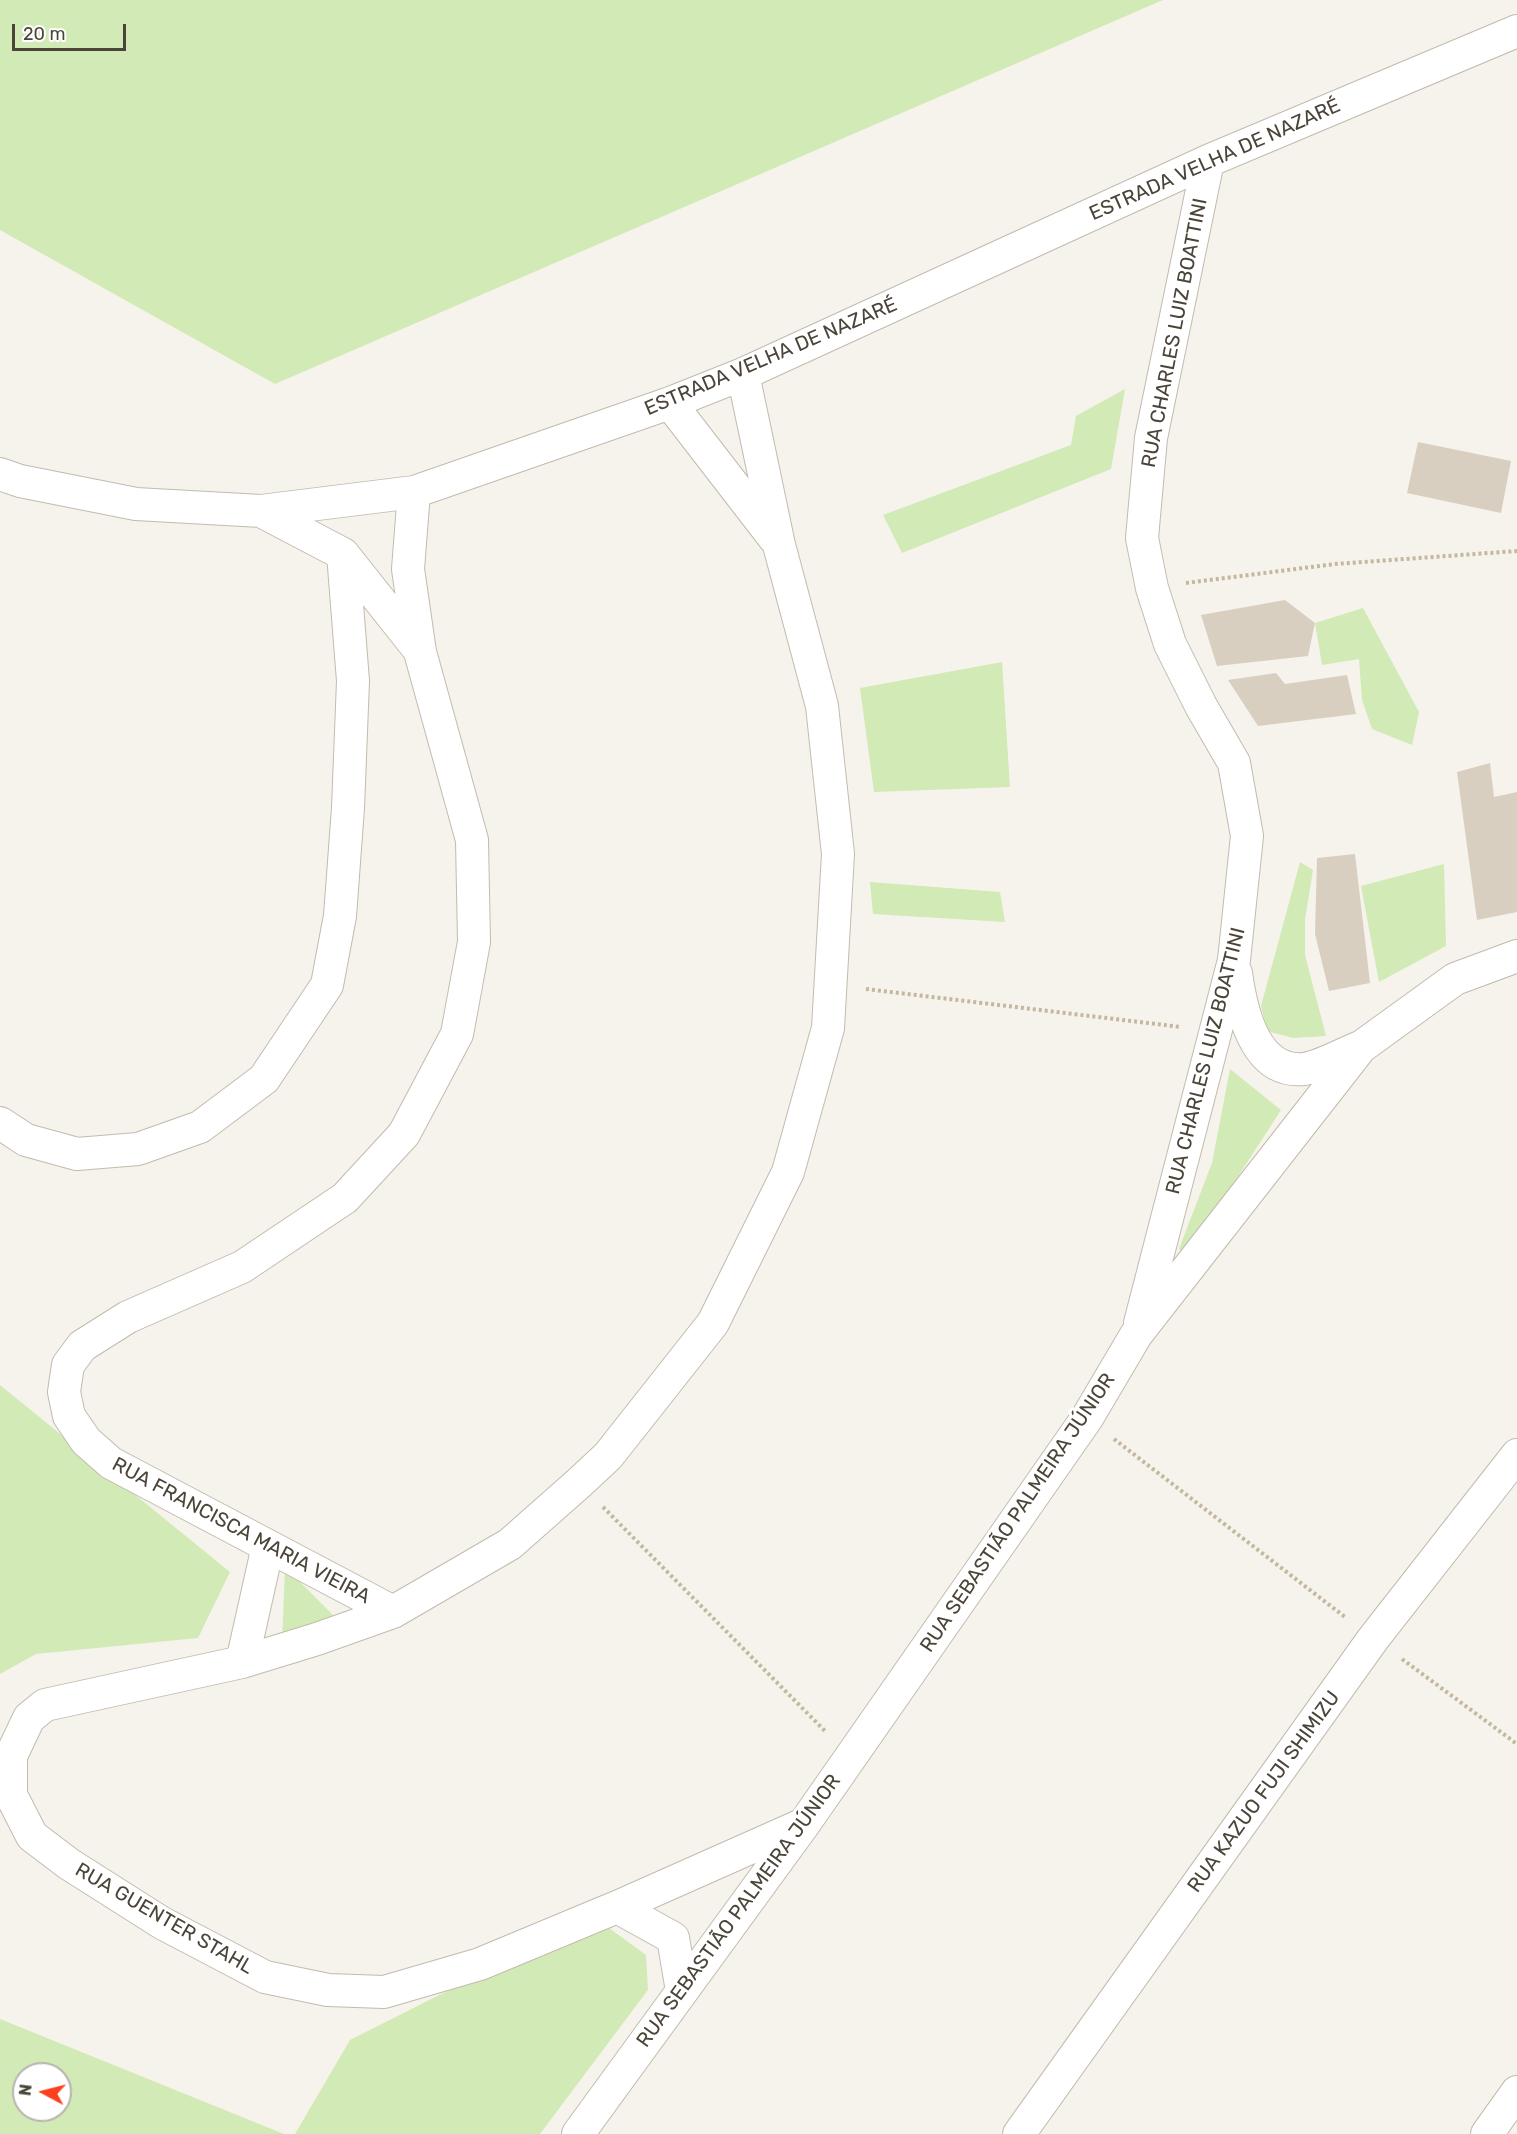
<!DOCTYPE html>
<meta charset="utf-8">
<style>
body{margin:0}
#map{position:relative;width:1517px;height:2134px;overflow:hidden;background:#f6f3ec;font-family:Rubik,sans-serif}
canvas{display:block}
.north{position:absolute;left:12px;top:2062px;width:60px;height:60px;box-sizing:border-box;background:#fff;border:2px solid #b7b4b0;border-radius:50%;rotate:277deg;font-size:16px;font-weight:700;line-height:24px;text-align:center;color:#4b4439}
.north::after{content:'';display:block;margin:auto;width:21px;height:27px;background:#fc3f1d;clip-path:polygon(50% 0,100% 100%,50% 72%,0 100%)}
.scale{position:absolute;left:12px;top:24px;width:114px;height:27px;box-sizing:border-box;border:3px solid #4b4439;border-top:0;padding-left:8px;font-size:18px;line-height:21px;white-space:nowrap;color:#4b4439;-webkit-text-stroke:4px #fff;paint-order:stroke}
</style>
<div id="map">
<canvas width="1517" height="2134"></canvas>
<div class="north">N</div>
<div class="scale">20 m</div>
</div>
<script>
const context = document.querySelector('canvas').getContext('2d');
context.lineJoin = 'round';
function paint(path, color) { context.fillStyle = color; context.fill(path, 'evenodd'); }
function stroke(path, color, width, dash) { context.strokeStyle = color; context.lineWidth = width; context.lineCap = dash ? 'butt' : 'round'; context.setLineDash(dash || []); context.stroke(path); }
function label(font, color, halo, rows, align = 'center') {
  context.font = font + ' Rubik,sans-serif'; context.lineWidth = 6; context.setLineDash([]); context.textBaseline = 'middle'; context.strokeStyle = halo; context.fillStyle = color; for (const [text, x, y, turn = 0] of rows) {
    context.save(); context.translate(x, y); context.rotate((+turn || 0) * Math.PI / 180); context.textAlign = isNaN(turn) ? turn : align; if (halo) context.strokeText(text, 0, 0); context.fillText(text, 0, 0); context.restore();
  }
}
paint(new Path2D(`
 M0,0H1163L275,384L0,230Z
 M1125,389L1111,469L902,553L883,515L1071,445L1076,416Z
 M1363,608L1419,712L1412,745L1372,729L1362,700L1359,659L1322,665L1315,623Z
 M1002,662L1010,787L874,792L860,688Z
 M1300,862L1313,870L1305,920V955L1326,1036L1293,1038L1267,1031L1261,1006Z
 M1444,864L1446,946L1379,982L1361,886Z
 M870,882L1000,892L1005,922L873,914Z
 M1230,1069L1281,1110L1188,1254L1179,1249L1212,1163Z
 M0,1385L230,1572L198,1638L36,1654L0,1674Z
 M285,1567L343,1625L282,1644Z
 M594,1917L646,1955L648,1990L540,2134H295L350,2040Z
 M0,2019L284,2134H0ZM24,2074H60V2110H24Z`), '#d2eab5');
paint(new Path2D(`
 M1418,442L1511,461L1501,513L1407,493Z
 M1285,600L1315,623L1308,656L1217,666L1201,615Z
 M1276,673L1285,684L1347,675L1356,714L1258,726L1228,680Z
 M1490,763L1494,797L1517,792V912L1477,920L1457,772Z
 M1355,854L1370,983L1329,991L1315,934L1317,858Z`), '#d8cfc1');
const street = new Path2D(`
 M743,374L779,545L822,706L838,854L828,1028L788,1172L713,1323L608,1456L579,1483L510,1544L393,1612L317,1639L242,1662L45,1705L29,1718L11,1756V1795L32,1836L69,1864L162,1923L265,1977L328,1990L384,1992L480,1964L617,1907L804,1824
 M670,403L775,539
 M0,474L20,481L136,504L261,511L414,492L670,403L743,374L1208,161L1517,31
 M261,511L343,554L420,651
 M1236,973C1241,1009 1254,1074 1304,1069C1320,1067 1345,1053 1360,1047
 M0,1123L26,1140L77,1154L138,1149L200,1127L264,1079L327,985L340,916L348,808L353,681L343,554
 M1140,1323L1234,960L1247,836L1234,763L1201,706L1170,644L1152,588L1142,538L1151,438L1208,161
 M393,1612L111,1463L86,1441L69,1416L64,1392L68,1365L82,1346L128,1317L242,1267L345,1198L404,1134L457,1034L474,942L472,840L420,652L408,569L414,492
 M242,1662L268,1546
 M617,1907L673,1938L682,1991
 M578,2134L804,1824L1087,1418L1136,1335L1361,1047L1455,979L1517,956
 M1019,2134L1373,1639L1517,1455
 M1487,2134L1517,2092`);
stroke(street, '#c2bbae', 34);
stroke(new Path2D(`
 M1186,583L1335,564L1517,551
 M866,989L1181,1027
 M1114,1439L1345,1617
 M603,1507L826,1732
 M1402,1659L1517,1744`), '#c4b79f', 4, [3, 3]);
stroke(street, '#fff', 32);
label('20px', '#4b4439', '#fff', [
 ["ESTRADA VELHA DE NAZARÉ",1215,160,-24],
 ["RUA CHARLES LUIZ BOATTINI",1175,333,-79],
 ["ESTRADA VELHA DE NAZARÉ",771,357,-23],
 ["RUA CHARLES LUIZ BOATTINI",1206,1061,-76],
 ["RUA SEBASTIÃO PALMEIRA JÚNIOR",1018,1513,-56],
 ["RUA FRANCISCA MARIA VIEIRA",241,1531,28],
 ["RUA KAZUO FUJI SHIMIZU",1264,1792,-54],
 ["RUA SEBASTIÃO PALMEIRA JÚNIOR",739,1911,-54],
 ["RUA GUENTER STAHL",164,1919,30]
]);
</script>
